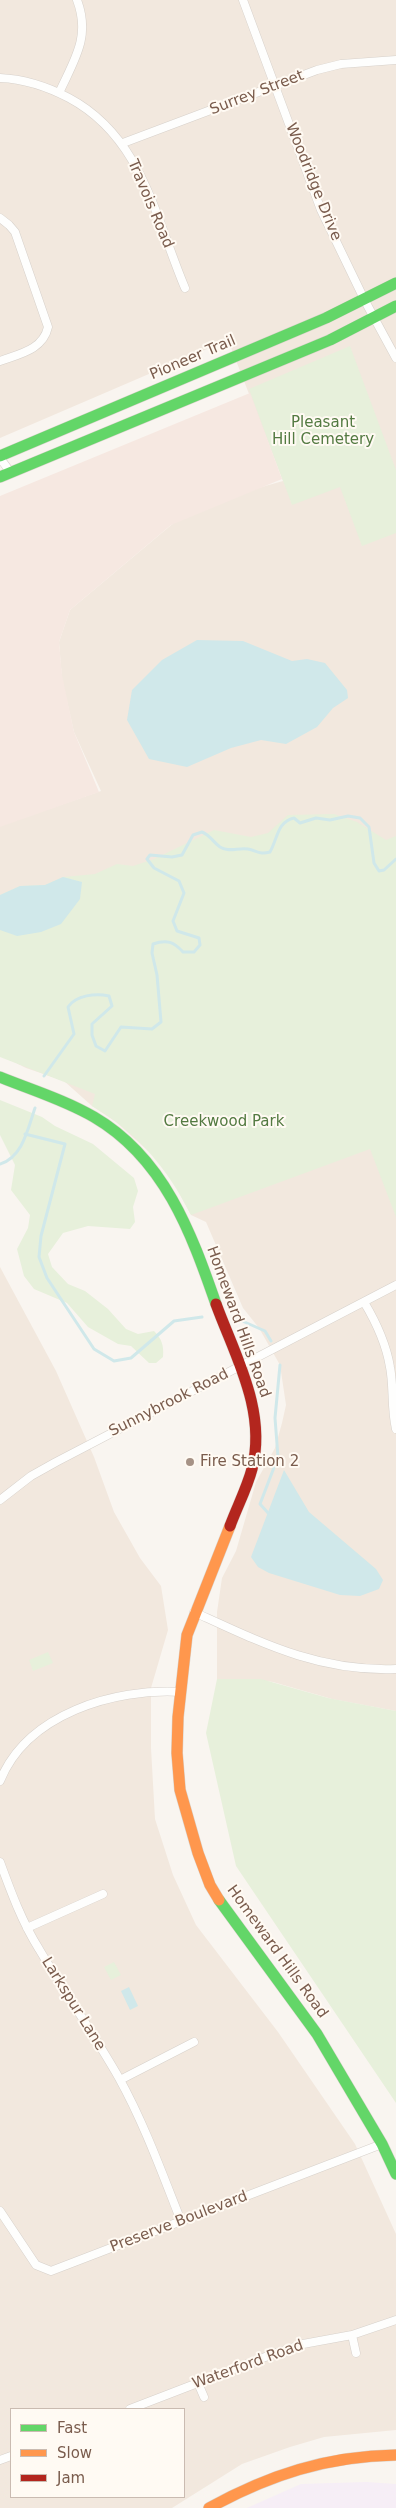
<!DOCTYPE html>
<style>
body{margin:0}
#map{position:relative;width:396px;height:2508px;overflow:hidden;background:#f9f5f0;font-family:"DejaVu Sans",sans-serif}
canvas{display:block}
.legend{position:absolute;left:10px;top:2408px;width:175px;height:90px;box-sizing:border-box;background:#fffaf3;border:1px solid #cabbb1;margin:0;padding:6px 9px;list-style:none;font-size:15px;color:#7a5c4d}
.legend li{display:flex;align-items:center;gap:10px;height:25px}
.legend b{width:25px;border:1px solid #cabbb1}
</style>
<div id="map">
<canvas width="396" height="2508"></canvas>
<ul class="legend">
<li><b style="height:6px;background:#63d668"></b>Fast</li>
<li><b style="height:6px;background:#ff974d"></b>Slow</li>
<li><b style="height:6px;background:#b3261e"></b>Jam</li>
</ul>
</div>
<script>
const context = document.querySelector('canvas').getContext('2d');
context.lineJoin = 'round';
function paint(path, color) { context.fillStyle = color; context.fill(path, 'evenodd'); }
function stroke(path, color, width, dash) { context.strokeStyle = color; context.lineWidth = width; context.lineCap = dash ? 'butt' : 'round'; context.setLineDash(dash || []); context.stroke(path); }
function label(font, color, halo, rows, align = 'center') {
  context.font = font + ' "DejaVu Sans",sans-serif'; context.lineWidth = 4; context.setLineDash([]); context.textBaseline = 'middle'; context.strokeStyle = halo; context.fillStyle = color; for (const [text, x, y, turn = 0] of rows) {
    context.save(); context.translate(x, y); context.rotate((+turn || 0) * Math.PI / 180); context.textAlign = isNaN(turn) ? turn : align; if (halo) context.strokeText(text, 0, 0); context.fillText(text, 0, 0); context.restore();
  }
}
paint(new Path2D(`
 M0,0H396V1711L332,1699L273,1682L250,1679H217V1612L222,1578L236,1551L256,1482L275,1448L282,1423L286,1405L280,1365L259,1328L243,1308L206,1222L191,1215L171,1178L155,1157L116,1122L92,1106L64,1081L26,1068L0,1055V826L101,791L74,732L62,680L59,642L70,610L176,521L258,488L283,481L228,340L0,438Z
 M0,1267L56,1371L94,1457L114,1512L140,1558L161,1586L168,1630L151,1688V1748L155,1819L173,1875L196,1925L278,2032L355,2144L396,2234V2430L324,2437L290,2447L242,2464L172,2508H0ZM11,2409H184V2497H11Z`), '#f2e8de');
paint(new Path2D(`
 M250,393L282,479L171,525L70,610L59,642L62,675L74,732L99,792L0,827V496Z`), '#f6e8e1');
paint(new Path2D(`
 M366,2482L396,2484V2508H247L301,2484Z`), '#f6eef6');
paint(new Path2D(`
 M350,346L396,470V533L362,546L340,487L292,505L249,389Z
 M334,814L357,822L386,840L396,836V1217L370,1149L191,1215C168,1169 137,1132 92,1106L95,1094L0,1057V895L20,886L45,885L63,877L95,874L117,864L133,866L154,859L214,830L251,837L268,833L288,815Z
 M0,1100L42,1117L55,1126L93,1144L134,1178L138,1191L133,1207L135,1222L130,1229L88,1226L63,1233L48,1254L52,1267L68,1284L85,1291L108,1309L126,1329L138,1334L154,1331C162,1339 164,1346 163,1357L156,1363H149L131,1346L118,1344L88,1327L67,1303L34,1289L24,1276L17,1249L28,1228L30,1215L11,1190L15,1165L0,1135Z
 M48,1652L53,1663L33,1671L29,1660Z
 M217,1679H261L328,1698L396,1711V2103L236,1866L206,1733Z
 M114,1962L121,1975L111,1980L104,1967Z`), '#e7f0db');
paint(new Path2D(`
 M197,640L243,641L292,661L307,659L325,663L347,690L348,698L333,708L317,727L286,744L261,740L231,748L187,767L149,759L127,720L132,690L162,660Z
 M63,877L82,882L80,899L61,924L41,932L17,936L0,930V895L20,886L45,885Z
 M284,1470L309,1512L376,1569L383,1580L379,1589L360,1596L340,1595L269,1573L258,1567L251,1557Z
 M129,1987L138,2006L130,2010L121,1991Z`), '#d0e8ea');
stroke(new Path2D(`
 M44,1076L74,1034L68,1007C76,995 96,993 109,996L112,1006L92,1024V1035L96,1046L105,1051L121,1027L152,1029L161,1022L157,975L152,953L153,944C167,939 174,942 183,952H194L200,945L199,938L177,931L173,921L184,893L179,881L154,868L147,859L150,855L172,857L182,855L193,835L202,832C210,835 213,842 220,847C229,853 239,847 248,849C257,851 260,855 270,852C278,838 277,822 294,818L300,823L316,818L330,820L348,816L360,818L369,827L374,863L379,871L384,870L396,859
 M25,1134L65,1144L41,1236L39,1257L47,1278L94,1349L114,1361L131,1358L174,1321L202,1317
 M0,1164C23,1157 28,1128 35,1108
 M240,1320L265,1331L271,1341
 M269,1514L260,1504L278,1457L275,1418L280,1365`), '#d0e8ea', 3);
const street = new Path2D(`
 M243,0L321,210L365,301L396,358
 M0,78C24,79 48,87 69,98C142,137 155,217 185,288
 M59,93C74,60 91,37 77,0
 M123,143L317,70L341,64L396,60
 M0,218L9,225L15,232L48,327C43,350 19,354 0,361
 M0,458L11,473
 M364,1302C376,1322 386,1343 390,1367C394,1388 391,1408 396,1429
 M0,1500L31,1476L56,1462L396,1285
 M194,1612C262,1643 319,1672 396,1669
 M0,1781C27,1714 114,1688 181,1692
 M0,1862C11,1892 22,1922 39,1949C65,1993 94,2034 119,2078C144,2123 162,2173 181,2221
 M27,1928L103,1894
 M120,2080L194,2042
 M0,2211L36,2265L51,2271L382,2144
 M352,2335L356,2353
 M198,2383L204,2397
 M130,2409L273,2354L303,2344L352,2335L396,2320
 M0,2460L11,2456`);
const fast = new Path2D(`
 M0,456L326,318L396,283
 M0,477L330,340L396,306
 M0,1077C32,1090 65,1100 94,1117C164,1158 191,1232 216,1304
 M219,1900L317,2034L382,2144L396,2174`);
const slow = new Path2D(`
 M219,1900L210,1885L198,1853L180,1790L177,1753L178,1717L187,1635L230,1526
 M209,2508C269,2475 327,2456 396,2455`);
const jam = new Path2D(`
 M216,1304C235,1356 267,1411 252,1469C247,1488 237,1507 230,1526`);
stroke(street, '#d7d1cb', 9);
stroke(fast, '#d9d2cb', 12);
stroke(slow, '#d9d2cb', 12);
stroke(jam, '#d9d2cb', 12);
stroke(street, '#fefefd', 8);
stroke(fast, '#63d668', 11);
stroke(slow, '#ff974d', 11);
stroke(jam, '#b3261e', 11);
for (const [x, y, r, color] of [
 [190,1462,5,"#a69286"]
]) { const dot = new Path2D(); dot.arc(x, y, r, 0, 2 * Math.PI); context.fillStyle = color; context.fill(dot); stroke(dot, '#fffaf3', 2); }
label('15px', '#7a5c4d', '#fffaf3', [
 ["Surrey Street",257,93,-21],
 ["Woodridge Drive",313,182,68],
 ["Travois Road",150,204,67],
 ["Pioneer Trail",193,358,-23],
 ["Homeward Hills Road",238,1322,70],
 ["Sunnybrook Road",169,1403,-27],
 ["Homeward Hills Road",277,1952,54],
 ["Larkspur Lane",73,2004,58],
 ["Preserve Boulevard",179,2222,-21],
 ["Waterford Road",248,2365,-20]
]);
label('15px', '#537a41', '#fffaf3', [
 ["Pleasant",323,423],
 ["Hill Cemetery",323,440],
 ["Creekwood Park",224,1122]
]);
label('15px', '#7a5c4d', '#fffaf3', [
 ["Fire Station 2",200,1462]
], 'left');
</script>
